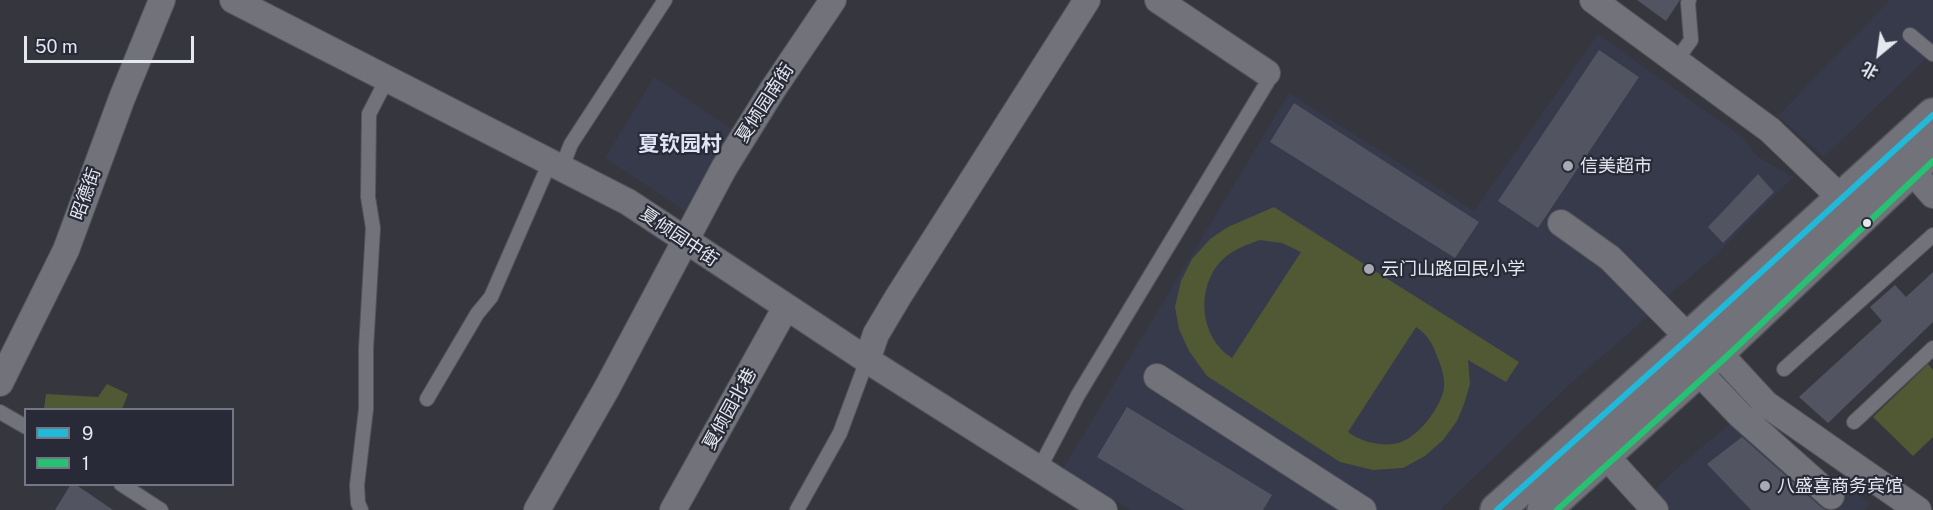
<!DOCTYPE html>
<meta charset="utf-8">
<style>
body{margin:0}
#map{position:relative;width:1933px;height:510px;overflow:hidden;background:#36373e;font-family:"Public Sans","Noto Sans SC",sans-serif}
canvas{display:block}
.legend{position:absolute;left:24px;top:408px;width:210px;height:78px;box-sizing:border-box;background:#282a37;border:2px solid #747681;margin:0;padding:8px 10px;list-style:none;font-size:18px;color:#e6e8f0}
.legend li{display:flex;align-items:center;gap:12px;height:30px}
.legend b{width:30px;border:2px solid #747681}
.north{position:absolute;left:1849px;top:24px;width:60px;height:60px;-webkit-text-stroke:4px #282a37;paint-order:stroke;rotate:209deg;font-size:16px;font-weight:700;line-height:24px;text-align:center;color:#e6e8f0}
.north::after{content:'';display:block;margin:auto;width:21px;height:27px;background:#e6e8f0;clip-path:polygon(50% 0,100% 100%,50% 72%,0 100%)}
.scale{position:absolute;left:24px;top:36px;width:170px;height:27px;box-sizing:border-box;border:3px solid #e6e8f0;border-top:0;padding-left:8px;font-size:18px;line-height:21px;white-space:nowrap;color:#e6e8f0;-webkit-text-stroke:4px #282a37;paint-order:stroke}
</style>
<div id="map">
<canvas width="1933" height="510"></canvas>
<ul class="legend">
<li><b style="height:8px;background:#20b9da"></b>9</li>
<li><b style="height:8px;background:#26c172"></b>1</li>
</ul>
<div class="north">北</div>
<div class="scale">50 m</div>
</div>
<script>
const context = document.querySelector('canvas').getContext('2d');
context.lineJoin = 'round';
function paint(path, color) { context.fillStyle = color; context.fill(path, 'evenodd'); }
function stroke(path, color, width, dash) { context.strokeStyle = color; context.lineWidth = width; context.lineCap = dash ? 'butt' : 'round'; context.setLineDash(dash || []); context.stroke(path); }
function label(font, color, halo, rows, align = 'center') {
  context.font = font + ' "Public Sans","Noto Sans SC",sans-serif'; context.lineWidth = 4.5; context.setLineDash([]); context.textBaseline = 'middle'; context.strokeStyle = halo; context.fillStyle = color; for (const [text, x, y, turn = 0] of rows) {
    context.save(); context.translate(x, y); context.rotate((+turn || 0) * Math.PI / 180); context.textAlign = isNaN(turn) ? turn : align; if (halo) context.strokeText(text, 0, 0); context.fillText(text, 0, 0); context.restore();
  }
}
paint(new Path2D(`
 M1890,0H1933V52L1824,157L1778,116Z
 M1598,34L1743,138L1758,157L1793,177L1716,255L1657,305L1637,326L1571,383L1440,510H1131L1063,469L1289,93L1474,211Z
 M654,77L734,131L685,211L605,158Z
 M1740,415L1870,503L1865,510H1634L1675,470Z`), '#363a4b');
paint(new Path2D(`
 M1274,207L1519,362L1506,382L1468,360L1470,384L1464,404L1457,421L1443,440L1425,456L1403,468L1373,470L1340,462L1207,376L1189,351L1179,329L1175,307L1181,281L1192,259L1210,239L1228,227ZM1260,240L1282,243L1301,252L1232,358C1199,338 1195,286 1223,259C1234,249 1246,245 1260,240ZM1416,327C1428,335 1432,343 1437,356C1441,366 1445,377 1444,388C1441,407 1420,435 1401,442C1386,448 1360,442 1348,432Z
 M1928,364L1933,370V437L1913,456L1873,417Z
 M107,384L128,394L122,409H44L46,394L98,397Z`), '#505934');
paint(new Path2D(`
 M1637,0H1680L1666,21Z
 M1599,50L1639,77L1538,228L1498,201Z
 M1294,103L1479,222L1455,258L1270,142Z
 M1758,174L1774,192L1723,243L1708,227Z
 M1933,272V322L1828,423L1799,397L1882,321L1870,307L1895,285L1906,297Z
 M1127,407L1272,495L1263,510H1185L1097,457Z
 M1742,437L1821,507L1826,510H1751L1707,464Z
 M71,484H75L113,510H55Z`), '#525462');
const service = new Path2D(`
 M1910,35L1933,54
 M1676,61L1691,40L1688,3L1689,0
 M562,167L571,144L665,0
 M1784,369L1933,235
 M427,399L477,314L491,297L550,162
 M0,412L26,427
 M1854,422L1933,348
 M1039,469L1078,395L1268,81L1267,73
 M121,484L161,510
 M361,510L358,503L357,485L366,409V349L373,228L368,197L369,114L387,79
 M797,510L840,433L867,360`);
const minor = new Path2D(`
 M233,0L628,202L867,360L1104,510
 M1158,0L1267,73
 M1593,0L1770,130L1842,199
 M1911,170L1933,195
 M1561,223L1610,258L1689,338
 M1718,352L1766,404L1918,510
 M867,360L876,334L898,297L1087,0
 M1697,370L1740,415L1831,496
 M1157,377L1363,510
 M0,383L66,250L122,98L162,0
 M1605,455L1655,510
 M537,510L607,388L724,168L773,89L833,0
 M673,510L786,307`);
const secondary = new Path2D(`
 M1497,510L1689,338L1933,115
 M1544,510L1718,352L1933,149`);
stroke(service, '#535459', 16);
stroke(minor, '#535459', 28);
stroke(secondary, '#535459', 36);
stroke(service, '#72737a', 14);
stroke(minor, '#72737a', 26);
stroke(secondary, '#72737a', 33);
stroke(new Path2D(`
 M1497,510L1689,338L1933,115`), '#20b9da', 6);
stroke(new Path2D(`
 M1557,510L1724,359L1933,161`), '#26c172', 6);
for (const [x, y, r, color] of [
 [1568,166,6,"#a8aab2"],
 [1867,223,5,"#e6e8f0"],
 [1369,269,6,"#a8aab2"],
 [1765,486,6,"#a8aab2"]
]) { const dot = new Path2D(); dot.arc(x, y, r, 0, 2 * Math.PI); context.fillStyle = color; context.fill(dot); stroke(dot, '#282a37', 2); }
label('18px', '#e6e8f0', '#282a37', [
 ["夏倾园南街",765,103,-57],
 ["昭德街",86,194,-70],
 ["夏倾园中街",679,237,34],
 ["夏倾园北巷",730,409,-61]
]);
label('18px', '#e6e8f0', '#282a37', [
 ["信美超市",1580,166],
 ["云门山路回民小学",1381,269],
 ["八盛喜商务宾馆",1777,486]
], 'left');
label('bold 21px', '#e0e4f4', '#282a37', [
 ["夏钦园村",680,145]
]);
</script>
